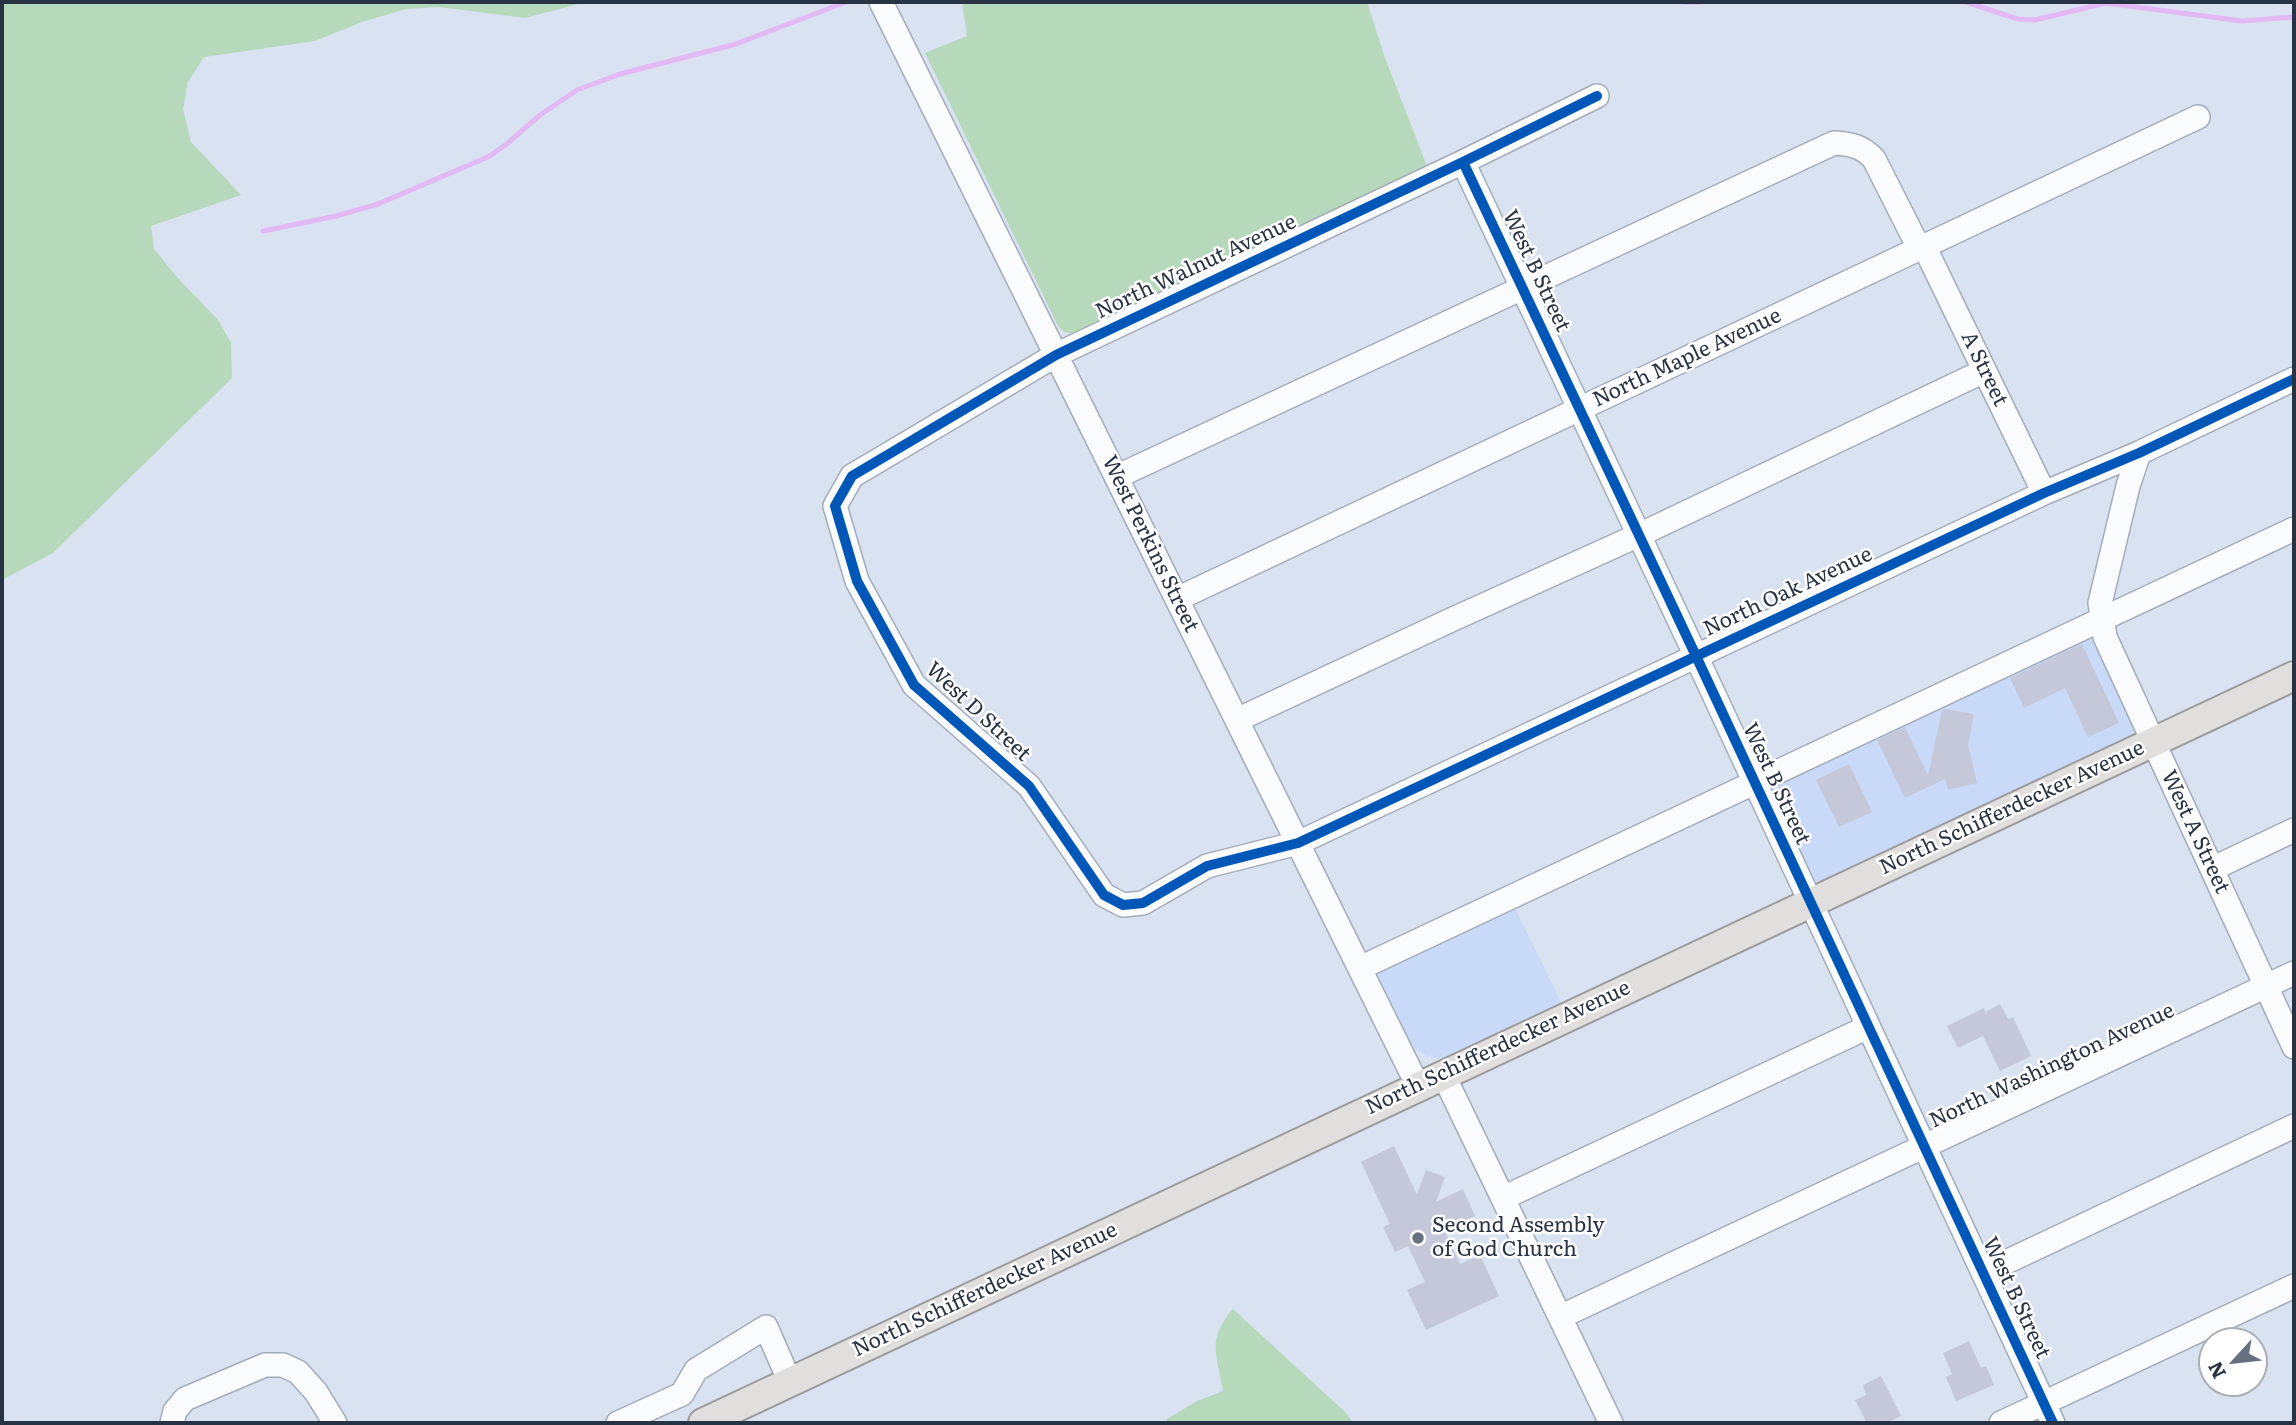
<!DOCTYPE html>
<style>
body{margin:0}
#map{position:relative;width:2296px;height:1425px;overflow:hidden;background:#d9e2f1;font-family:Literata,serif}
canvas{display:block}
.frame{position:absolute;inset:0;border:4px solid #273243;pointer-events:none}
.north{position:absolute;left:2198px;top:1327px;width:70px;height:70px;box-sizing:border-box;background:#fff;border:2px solid #a9adb4;border-radius:50%;rotate:243deg;font-size:19px;font-weight:700;line-height:28px;text-align:center;color:#273243}
.north::after{content:'';display:block;margin:auto;width:24px;height:32px;background:#657080;clip-path:polygon(50% 0,100% 100%,50% 72%,0 100%)}
</style>
<div id="map">
<canvas width="2296" height="1425"></canvas>
<div class="frame"></div>
<div class="north">N</div>
</div>
<script>
const context = document.querySelector('canvas').getContext('2d');
context.lineJoin = 'round';
function paint(path, color) { context.fillStyle = color; context.fill(path, 'evenodd'); }
function stroke(path, color, width, dash) { context.strokeStyle = color; context.lineWidth = width; context.lineCap = dash ? 'butt' : 'round'; context.setLineDash(dash || []); context.stroke(path); }
function label(font, color, halo, rows, align = 'center') {
  context.font = font + ' Literata,serif'; context.lineWidth = 5; context.setLineDash([]); context.textBaseline = 'middle'; context.strokeStyle = halo; context.fillStyle = color; for (const [text, x, y, turn = 0] of rows) {
    context.save(); context.translate(x, y); context.rotate((+turn || 0) * Math.PI / 180); context.textAlign = isNaN(turn) ? turn : align; if (halo) context.strokeText(text, 0, 0); context.fillText(text, 0, 0); context.restore();
  }
}
paint(new Path2D(`
 M2090,617L2134,724L2133,736L1825,882L1819,883L1811,878L1763,772Z
 M1508,894L1562,1004L1444,1059L1428,1057L1413,1047L1405,1035L1367,960Z`), '#c8daf7');
paint(new Path2D(`
 M2,2H586L525,18L439,7L406,9L362,22L315,41L204,57L188,82L183,109L191,142L241,195L151,226L154,249L176,276L218,320L231,343L232,378L53,553L2,580Z
 M962,2H1367L1385,58L1427,166L1073,334L1064,332L1058,326L925,53L967,36Z
 M1233,1309L1343,1410L1354,1423H1166L1167,1419L1197,1401L1223,1391C1217,1354 1206,1340 1233,1309Z`), '#b6d9bb');
stroke(new Path2D(`
 M1684,2H1700
 M1966,2L2018,19L2035,20L2106,3L2242,21L2294,17
 M263,231L336,216L378,204L490,156L508,143L540,115L577,90L620,74L736,44L846,2`), '#e2b9f2', 5);
paint(new Path2D(`
 M2082,644L2119,723L2088,737L2065,688L2024,708L2010,678Z
 M1945,709L1974,714L1968,745L1977,783L1948,790L1945,779L1905,798L1877,740L1905,727L1928,776L1942,710Z
 M1849,764L1872,812L1839,827L1816,780Z
 M2000,1004L2008,1019L2013,1017L2031,1056L2000,1071L1983,1036L1958,1048L1947,1026L1984,1008L1985,1012Z
 M1394,1146L1417,1195L1426,1170L1445,1177L1436,1202L1463,1189L1475,1216L1444,1230L1460,1264L1480,1255L1499,1296L1426,1330L1407,1290L1425,1282L1408,1246L1395,1252L1383,1227L1390,1224L1361,1162Z
 M1969,1341L1981,1368L1986,1366L1994,1385L1956,1401L1946,1377L1952,1374L1943,1353Z
 M1881,1376L1901,1416L1886,1423H1867L1855,1400L1866,1395L1863,1385Z`), '#c4c8d8');
const minor = new Path2D(`
 M881,2L1418,1086
 M1597,96L1463,162L1056,355L852,476L835,506L857,581L914,685L1029,786L1104,895L1123,905L1143,903L1207,866L1298,843L2044,493L2139,453L2294,379
 M1463,162L1696,656L2053,1423
 M1924,246L2044,493
 M2139,453L2128,486L2100,603L2105,637L2294,1047
 M1116,477L1834,143C1851,144 1862,146 1874,159L1919,248
 M1177,599L2198,117
 M1237,720L1451,620L1639,535L1984,371
 M2212,869L2294,830
 M1360,968L2294,529
 M1443,1074L1611,1423
 M1503,1198L1868,1027
 M1983,1273L2294,1126
 M1560,1317L2294,973
 M172,1423L175,1411L185,1399L265,1365H283L298,1372L316,1392L335,1423
 M618,1423L682,1394L696,1370L766,1327L790,1382
 M2001,1423L2294,1286`);
const major = new Path2D(`
 M703,1423L2294,676`);
stroke(minor, '#a3acbb', 26);
stroke(major, '#9b9b9b', 32);
stroke(minor, '#f9fbfd', 23);
stroke(major, '#e1dfdd', 28);
stroke(new Path2D(`
 M1597,96L1463,162L1056,355L852,476L835,506L857,581L914,685L1029,786L1104,895L1123,905L1143,903L1207,866L1298,843L2044,493L2139,453L2294,379
 M1463,162L1696,656L2053,1423`), '#0057b8', 10);
for (const [x, y, r, color] of [
 [1418,1238,7,"#657080"]
]) { const dot = new Path2D(); dot.arc(x, y, r, 0, 2 * Math.PI); context.fillStyle = color; context.fill(dot); stroke(dot, '#fff', 2.5); }
label('21px', '#273243', '#fff', [
 ["North Walnut Avenue",1196,267,-25],
 ["West B Street",1536,271,65],
 ["North Maple Avenue",1687,358,-25],
 ["A Street",1984,369,64],
 ["West Perkins Street",1150,544,64],
 ["North Oak Avenue",1788,592,-25],
 ["West D Street",978,712,43],
 ["West B Street",1776,784,65],
 ["North Schifferdecker Avenue",2012,808,-25],
 ["West A Street",2195,832,65],
 ["North Schifferdecker Avenue",1498,1048,-25],
 ["North Washington Avenue",2052,1066,-25],
 ["North Schifferdecker Avenue",985,1290,-25],
 ["West B Street",2016,1298,65]
]);
label('21px', '#273243', '#fff', [
 ["Second Assembly",1432,1226],
 ["of God Church",1432,1250]
], 'left');
</script>
